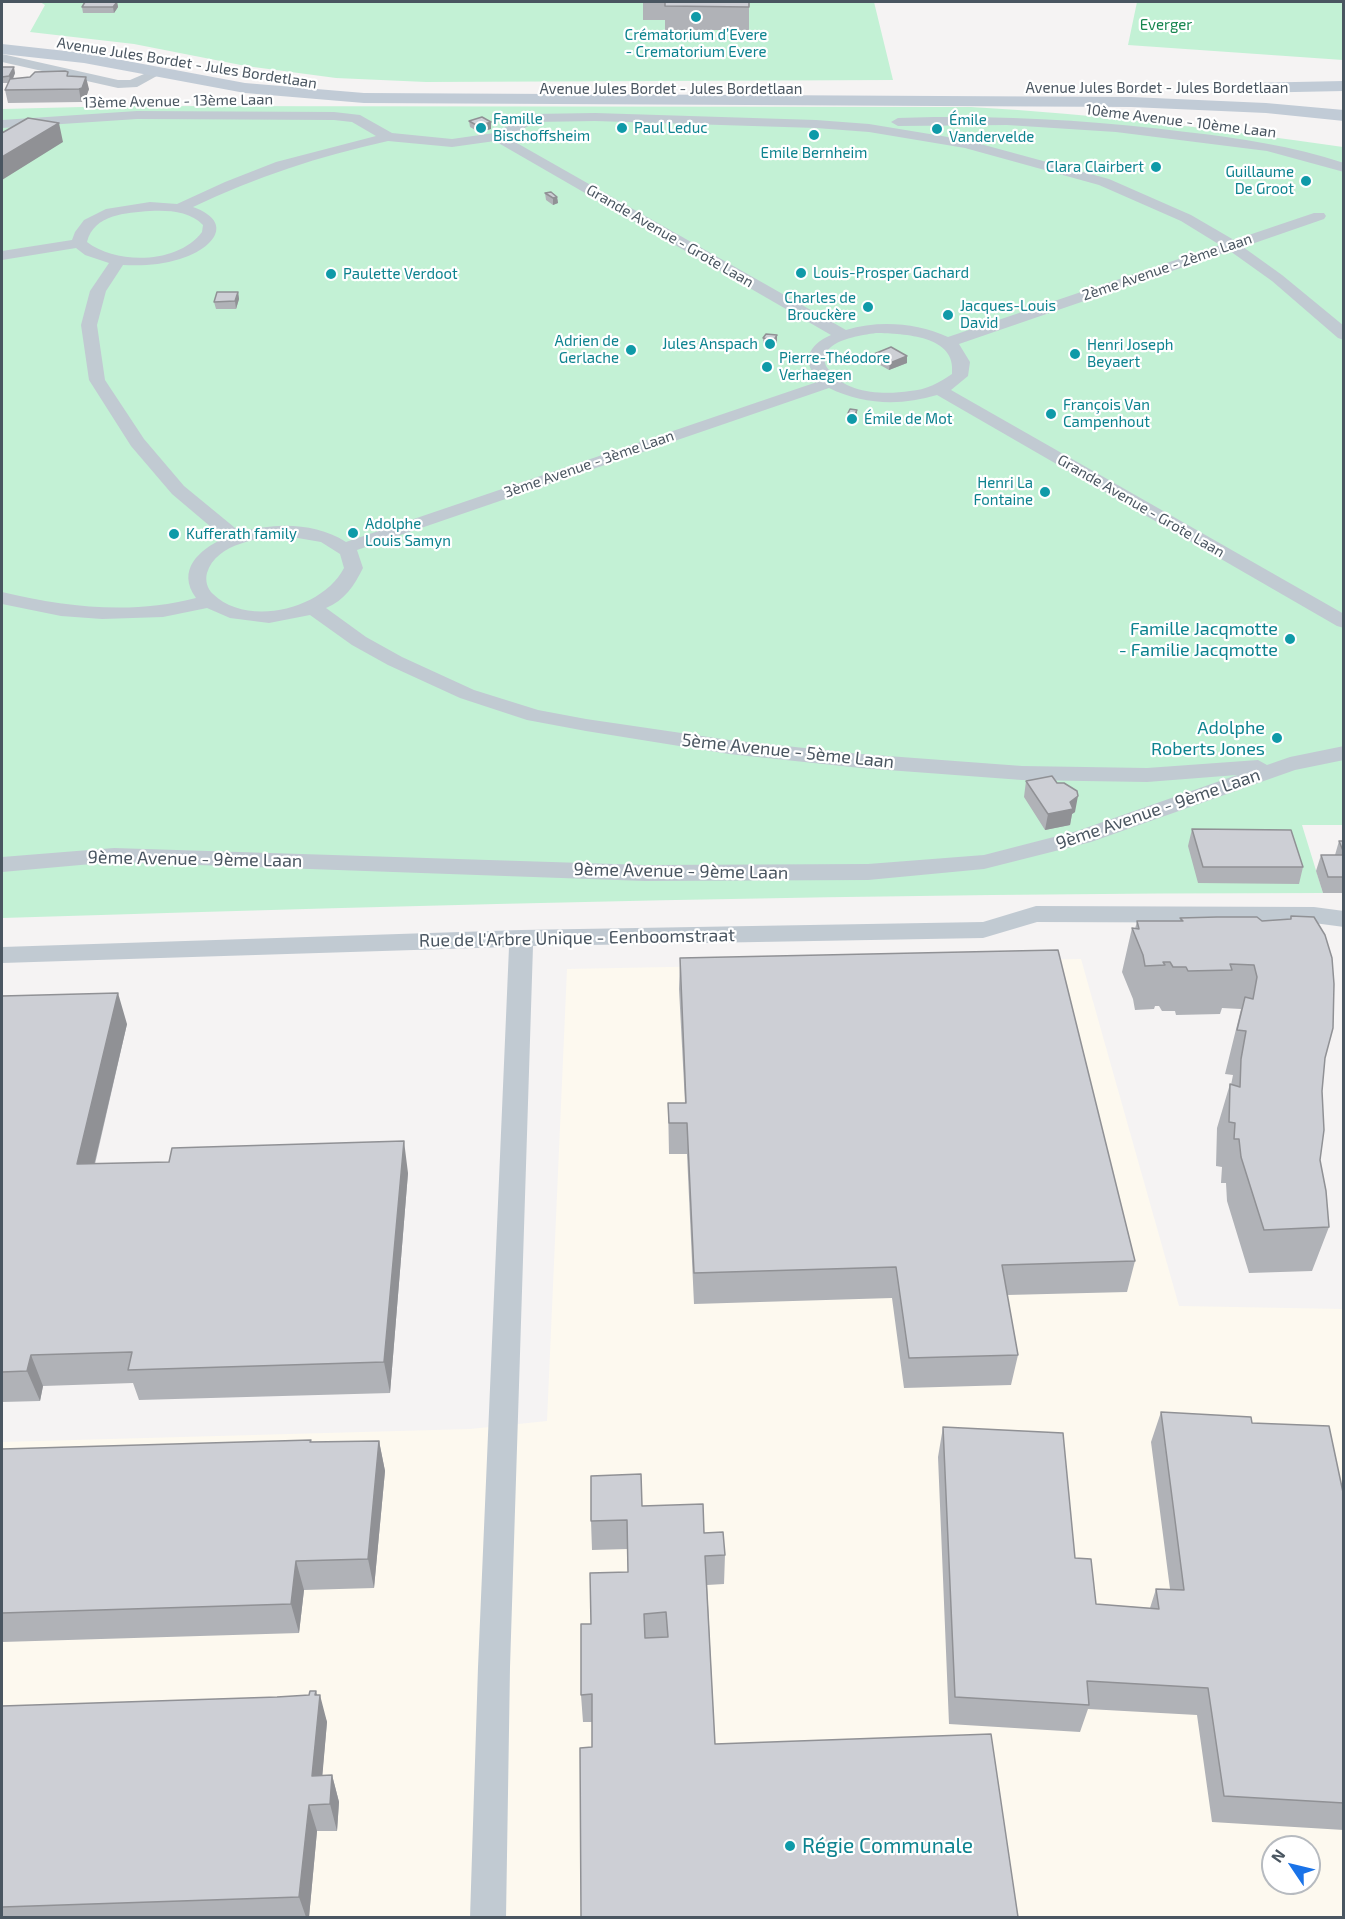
<!DOCTYPE html>
<meta charset="utf-8">
<style>
body{margin:0}
#map{position:relative;width:1345px;height:1919px;overflow:hidden;background:#f5f3f3;font-family:"Exo 2",sans-serif}
canvas{display:block}
.frame{position:absolute;inset:0;border:3px solid #4a5661;pointer-events:none}
.north{position:absolute;left:1261px;top:1835px;width:60px;height:60px;box-sizing:border-box;background:#fff;border:2px solid #b7bbc0;border-radius:50%;rotate:305deg;font-size:16px;font-weight:700;line-height:24px;text-align:center;color:#4a5661}
.north::after{content:'';display:block;margin:auto;width:21px;height:27px;background:#1a73e8;clip-path:polygon(50% 0,100% 100%,50% 72%,0 100%)}
</style>
<div id="map">
<canvas width="1345" height="1919"></canvas>
<div class="frame"></div>
<div class="north">N</div>
</div>
<script>
const context = document.querySelector('canvas').getContext('2d');
context.lineJoin = 'round';
function paint(path, color) { context.fillStyle = color; context.fill(path, 'evenodd'); }
function stroke(path, color, width, dash) { context.strokeStyle = color; context.lineWidth = width; context.lineCap = dash ? 'butt' : 'round'; context.setLineDash(dash || []); context.stroke(path); }
function label(font, color, halo, rows, align = 'center') {
  context.font = font + ' "Exo 2",sans-serif'; context.lineWidth = 4.5; context.setLineDash([]); context.textBaseline = 'middle'; context.strokeStyle = halo; context.fillStyle = color; for (const [text, x, y, turn = 0] of rows) {
    context.save(); context.translate(x, y); context.rotate((+turn || 0) * Math.PI / 180); context.textAlign = isNaN(turn) ? turn : align; if (halo) context.strokeText(text, 0, 0); context.fillText(text, 0, 0); context.restore();
  }
}
paint(new Path2D(`
 M1081,959L1179,1306L1343,1309V1917H2V1442L470,1429L547,1421L567,969ZM1273,1847H1309V1883H1273Z`), '#fdf9ef');
paint(new Path2D(`
 M40,2H874L893,80L426,82L336,78L246,66L134,44L30,32L45,5Z
 M1137,2H1343V60L1128,45Z
 M122,106L971,107C1096,114 1220,129 1343,147V825H1302L1323,893C882,893 442,904 2,918V109Z`), '#c3f1d5');
paint(new Path2D(`
 M2,54L118,80H130L158,68L164,72L137,87L118,88L2,62Z
 M137,111L334,112L360,115L392,133L452,139L494,133L532,114L595,113L816,120L869,124L966,140L1109,179L1191,215L1234,240L1314,213H1324L1326,216L1324,219L1243,247L1282,275L1344,326V340L1338,338L1272,281L1230,251L959,344L970,362L968,376L951,390L1344,614V628L1337,626L937,395C901,406 864,405 829,388L357,550L363,568C354,586 345,600 326,608L366,637L402,657L474,690L538,710L586,719L729,740L861,754L1022,766L1147,768L1258,760L1267,765L1290,757L1344,746V760L1295,770L1091,842L984,869L868,880L645,881L114,862L2,872V857L114,848L645,865L868,864L984,855L1077,831L1237,775L1147,782L1022,780L861,768L729,754L586,731L527,720L460,698L388,665L352,645L310,615L269,623L230,618L207,608L163,617L102,619L61,616L2,604V592C65,607 132,615 196,598C176,570 199,550 224,538L172,494L131,446L89,380L81,325L90,291L109,263L85,255L76,248L2,260V251L72,240L75,232L84,220L106,209L150,202L177,204L225,182L276,162L376,136L352,122L334,120L137,119L2,128V120ZM595,121L816,128L869,132L965,148L1099,185L1181,221L1220,245L948,337C916,323 880,320 846,330L508,138L535,122ZM388,141L452,147L495,141L831,335C808,345 800,362 820,381L346,542C314,522 275,523 240,532L184,486L144,439L105,380L97,325L106,291L123,265C142,266 161,265 180,259C211,250 237,223 193,207C255,177 320,156 388,141ZM150,211C168,210 190,211 203,225L202,232C178,264 117,265 87,242C94,214 126,213 150,211ZM876,333C904,334 957,335 952,374C939,383 926,390 910,391C884,395 846,394 829,370C825,366 823,359 826,353C833,339 862,335 876,333ZM286,536L321,542L340,554L344,568C323,609 248,628 213,594C207,589 205,580 207,573C216,543 261,537 286,536Z
 M934,117C1019,116 1102,121 1186,132C1240,138 1292,146 1344,163V172L1267,151L1116,132L1007,125L898,126L891,122L898,118Z
 M1036,906L1314,907L1344,911V927L1314,923L1037,922L983,938L533,946L510,1667L506,1918H470L478,1667L509,947L2,963V947L521,930L983,922Z`), '#c1cad2');
paint(new Path2D(`
 M2,44L84,53L245,83L364,93L1131,97L1266,103L1344,110V121L1266,113L1131,107L364,103L245,93L84,63L2,54Z
 M1344,81V91L1246,93L1240,92L1237,88L1240,84L1246,83Z`), '#c1cbd6');
paint(new Path2D(`
 M117,2L118,7L114,13H83L82,7Z
 M141,2H195L141,3Z
 M643,2H749V30H665V20H643Z
 M2,67L15,73L13,79L69,76L89,89L85,100L81,102L8,103L5,90L9,83H2Z
 M469,121L491,122V129L479,132L470,127Z
 M545,193L557,197L558,203L553,205L546,200Z
 M238,292L239,299L236,309H216L214,302Z
 M777,335V343L774,347L763,345V338Z
 M874,354L907,356V363L889,370L873,361Z
 M857,410V418L854,421L847,420L848,413Z
 M1026,781L1075,812L1072,814L1070,825L1045,830L1024,797Z
 M1192,829L1303,867L1299,884L1198,883L1188,846Z
 M1339,841H1344V893H1323L1316,871L1321,855H1335Z
 M1291,916L1325,1058L1322,1091L1320,1160L1329,1227L1312,1271L1249,1273L1227,1201L1226,1183H1221L1222,1167L1216,1166L1217,1128L1230,1084L1231,1085L1233,1075L1225,1074L1241,1009L1222,1008L1220,1014L1176,1015L1175,1011H1162L1159,1006H1155L1154,1009L1135,1010L1133,999L1122,972L1132,928L1135,929L1137,921H1180V918L1262,921L1290,919Z
 M680,958L1135,1261L1127,1292L1007,1295L1018,1355L1011,1385L904,1388L892,1298L694,1304L687,1154H669L668,1103H685L679,989Z
 M2,996L127,1024L95,1164L408,1173L390,1393L139,1400L133,1383L43,1386L40,1401L2,1402Z
 M1161,1412L1252,1423L1344,1497V1830L1212,1822L1197,1715L1088,1709L1080,1732L949,1724L938,1457L943,1427L1096,1604L1150,1608L1156,1589H1170L1151,1442Z
 M379,1441L385,1471L374,1588L304,1590L299,1633L2,1642V1449Z
 M642,1506L704,1533L725,1555L724,1584L707,1585L715,1744L1018,1917L592,1747V1722H583L581,1695L591,1624L628,1572V1549L592,1550L591,1521Z
 M317,1695L327,1722L322,1776L332,1775L339,1802L337,1831H317L309,1917H2V1706L277,1697Z`), '#b0b2b7');
paint(new Path2D(`
 M117,2L118,7L114,13L113,7Z
 M14,67L15,73L11,83L9,76Z
 M86,77L89,89L85,100L81,102L79,89Z
 M491,122V129L479,132L478,126Z
 M59,123L63,142L2,180V157Z
 M557,197L558,203L553,205V198Z
 M238,292L239,299L236,309L235,301Z
 M777,335V343L774,347V340Z
 M907,356V363L889,370L890,363Z
 M857,410V418L854,421L855,414Z
 M1078,796L1075,812L1072,814L1070,825L1045,830L1048,814Z
 M118,993L127,1024L87,1195L77,1164Z
 M404,1141L408,1173L390,1393L384,1362Z
 M31,1355L43,1386L40,1401L27,1371Z
 M379,1441L385,1471L374,1588L368,1559Z
 M296,1561L304,1590L299,1633L291,1604Z
 M316,1691L319,1702L320,1695L327,1722L320,1803L312,1776Z
 M332,1775L339,1802L337,1831L330,1804Z
 M309,1805L317,1831L309,1917H306L299,1897Z`), '#909195');
const building = new Path2D(`
 M85,2H117L113,7H82Z
 M665,2H749V7L665,6Z
 M2,67H14L9,76L2,77Z
 M65,71L68,72L67,76L86,77L82,88L79,89L5,90L10,79L30,77L35,72Z
 M482,117L491,122L478,126L469,121Z
 M28,118L59,123L2,157V133Z
 M551,192L557,197L553,198L545,193Z
 M217,292H238L235,301L214,302Z
 M766,334L777,335L774,340L763,338Z
 M891,347L907,356L890,363L874,354Z
 M850,409L857,410L855,414L848,413Z
 M1052,776L1057,783H1064L1077,791L1078,796L1070,802L1073,809L1048,814L1026,781Z
 M1192,829L1291,830L1303,867H1203Z
 M1339,841H1344V853Z
 M1321,855H1344V877H1328Z
 M1291,916L1314,917L1325,935L1332,958L1334,984L1333,1028L1325,1058L1322,1091L1324,1130L1320,1160L1326,1191L1329,1227L1264,1230L1241,1157L1239,1139H1234L1235,1123L1229,1122L1230,1084L1240,1087L1241,1059L1246,1031L1237,1030L1245,997L1253,999L1257,977L1254,965L1230,964L1232,970L1188,971L1186,967H1173L1170,962H1163L1165,965L1145,966L1143,955L1132,928L1139,929L1137,921H1183L1180,918L1217,917H1257L1262,921L1291,919Z
 M1058,950L1135,1261L1002,1265L1018,1355L909,1358L896,1267L694,1273L687,1123H669L668,1103H686L680,958Z
 M118,993L77,1164L169,1162L172,1148L404,1141L384,1362L128,1370L132,1352L31,1355L27,1371L2,1372V996Z
 M1161,1412L1251,1417L1252,1423L1329,1426L1344,1497V1803L1224,1796L1208,1688L1087,1681L1089,1705L955,1697L943,1427L1063,1433L1075,1558L1091,1559L1096,1604L1159,1609L1156,1589L1184,1590Z
 M311,1440L310,1442L379,1441L368,1559L296,1561L291,1604L2,1613V1449Z
 M641,1474L642,1506L703,1504L704,1533L723,1532L725,1555L705,1556L715,1744L991,1734L1018,1917H581L580,1748L592,1747V1694L581,1695V1624H591L590,1573L628,1572L627,1520L591,1521V1476ZM666,1612L668,1637L645,1638L644,1614Z
 M310,1691H316L315,1695H320L312,1776L332,1775L330,1804L309,1805L299,1897L2,1907V1706L277,1697L309,1695Z`);
paint(building, '#cdcfd5');
stroke(building, '#909195', 1.5);
for (const [x, y, r, color] of [
 [696,17,6,"#0f9aa8"],
 [481,128,6,"#0f9aa8"],
 [622,128,6,"#0f9aa8"],
 [937,129,6,"#0f9aa8"],
 [814,135,6,"#0f9aa8"],
 [1156,167,6,"#0f9aa8"],
 [1306,181,6,"#0f9aa8"],
 [801,273,6,"#0f9aa8"],
 [331,274,6,"#0f9aa8"],
 [868,307,6,"#0f9aa8"],
 [948,315,6,"#0f9aa8"],
 [770,344,6,"#0f9aa8"],
 [631,350,6,"#0f9aa8"],
 [1075,354,6,"#0f9aa8"],
 [767,367,6,"#0f9aa8"],
 [1051,414,6,"#0f9aa8"],
 [852,419,6,"#0f9aa8"],
 [1045,492,6,"#0f9aa8"],
 [353,533,6,"#0f9aa8"],
 [174,534,6,"#0f9aa8"],
 [1290,639,6,"#0f9aa8"],
 [1277,738,6,"#0f9aa8"],
 [790,1846,6,"#0f9aa8"]
]) { const dot = new Path2D(); dot.arc(x, y, r, 0, 2 * Math.PI); context.fillStyle = color; context.fill(dot); stroke(dot, '#fff', 2); }
label('15px', '#17864f', '#fff', [
 ["Everger",1166,25]
]);
label('15px', '#0d838f', '#fff', [
 ["Crématorium d’Evere",696,35,"center"],
 ["- Crematorium Evere",696,52,"center"],
 ["Famille",493,119],
 ["Bischoffsheim",493,136],
 ["Émile",949,120],
 ["Vandervelde",949,137],
 ["Paul Leduc",634,128],
 ["Emile Bernheim",814,153,"center"],
 ["Clara Clairbert",1144,167,"right"],
 ["Guillaume",1294,172,"right"],
 ["De Groot",1294,189,"right"],
 ["Louis-Prosper Gachard",813,273],
 ["Paulette Verdoot",343,274],
 ["Charles de",856,298,"right"],
 ["Brouckère",856,315,"right"],
 ["Jacques-Louis",960,306],
 ["David",960,323],
 ["Adrien de",619,341,"right"],
 ["Gerlache",619,358,"right"],
 ["Jules Anspach",758,344,"right"],
 ["Henri Joseph",1087,345],
 ["Beyaert",1087,362],
 ["Pierre-Théodore",779,358],
 ["Verhaegen",779,375],
 ["François Van",1063,405],
 ["Campenhout",1063,422],
 ["Émile de Mot",864,419],
 ["Henri La",1033,483,"right"],
 ["Fontaine",1033,500,"right"],
 ["Adolphe",365,524],
 ["Louis Samyn",365,541],
 ["Kufferath family",186,534]
], 'left');
label('15px', '#4a5661', '#fff', [
 ["Avenue Jules Bordet - Jules Bordetlaan",187,63,9],
 ["Avenue Jules Bordet - Jules Bordetlaan",1157,88],
 ["Avenue Jules Bordet - Jules Bordetlaan",671,89],
 ["13ème Avenue - 13ème Laan",178,101,-1],
 ["10ème Avenue - 10ème Laan",1181,121,7],
 ["Grande Avenue - Grote Laan",670,236,30],
 ["2ème Avenue - 2ème Laan",1167,267,-19],
 ["3ème Avenue - 3ème Laan",589,464,-19],
 ["Grande Avenue - Grote Laan",1141,506,30]
]);
label('18px', '#0d838f', '#fff', [
 ["Famille Jacqmotte",1278,629],
 ["- Familie Jacqmotte",1278,650],
 ["Adolphe",1265,728],
 ["Roberts Jones",1265,749]
], 'right');
label('18px', '#4a5661', '#fff', [
 ["5ème Avenue - 5ème Laan",788,751,6],
 ["9ème Avenue - 9ème Laan",1158,809,-19],
 ["9ème Avenue - 9ème Laan",195,859,1],
 ["9ème Avenue - 9ème Laan",681,871,1],
 ["Rue de l'Arbre Unique - Eenboomstraat",577,938,-1]
]);
label('21px', '#0d838f', '#fff', [
 ["Régie Communale",802,1846]
], 'left');
</script>
